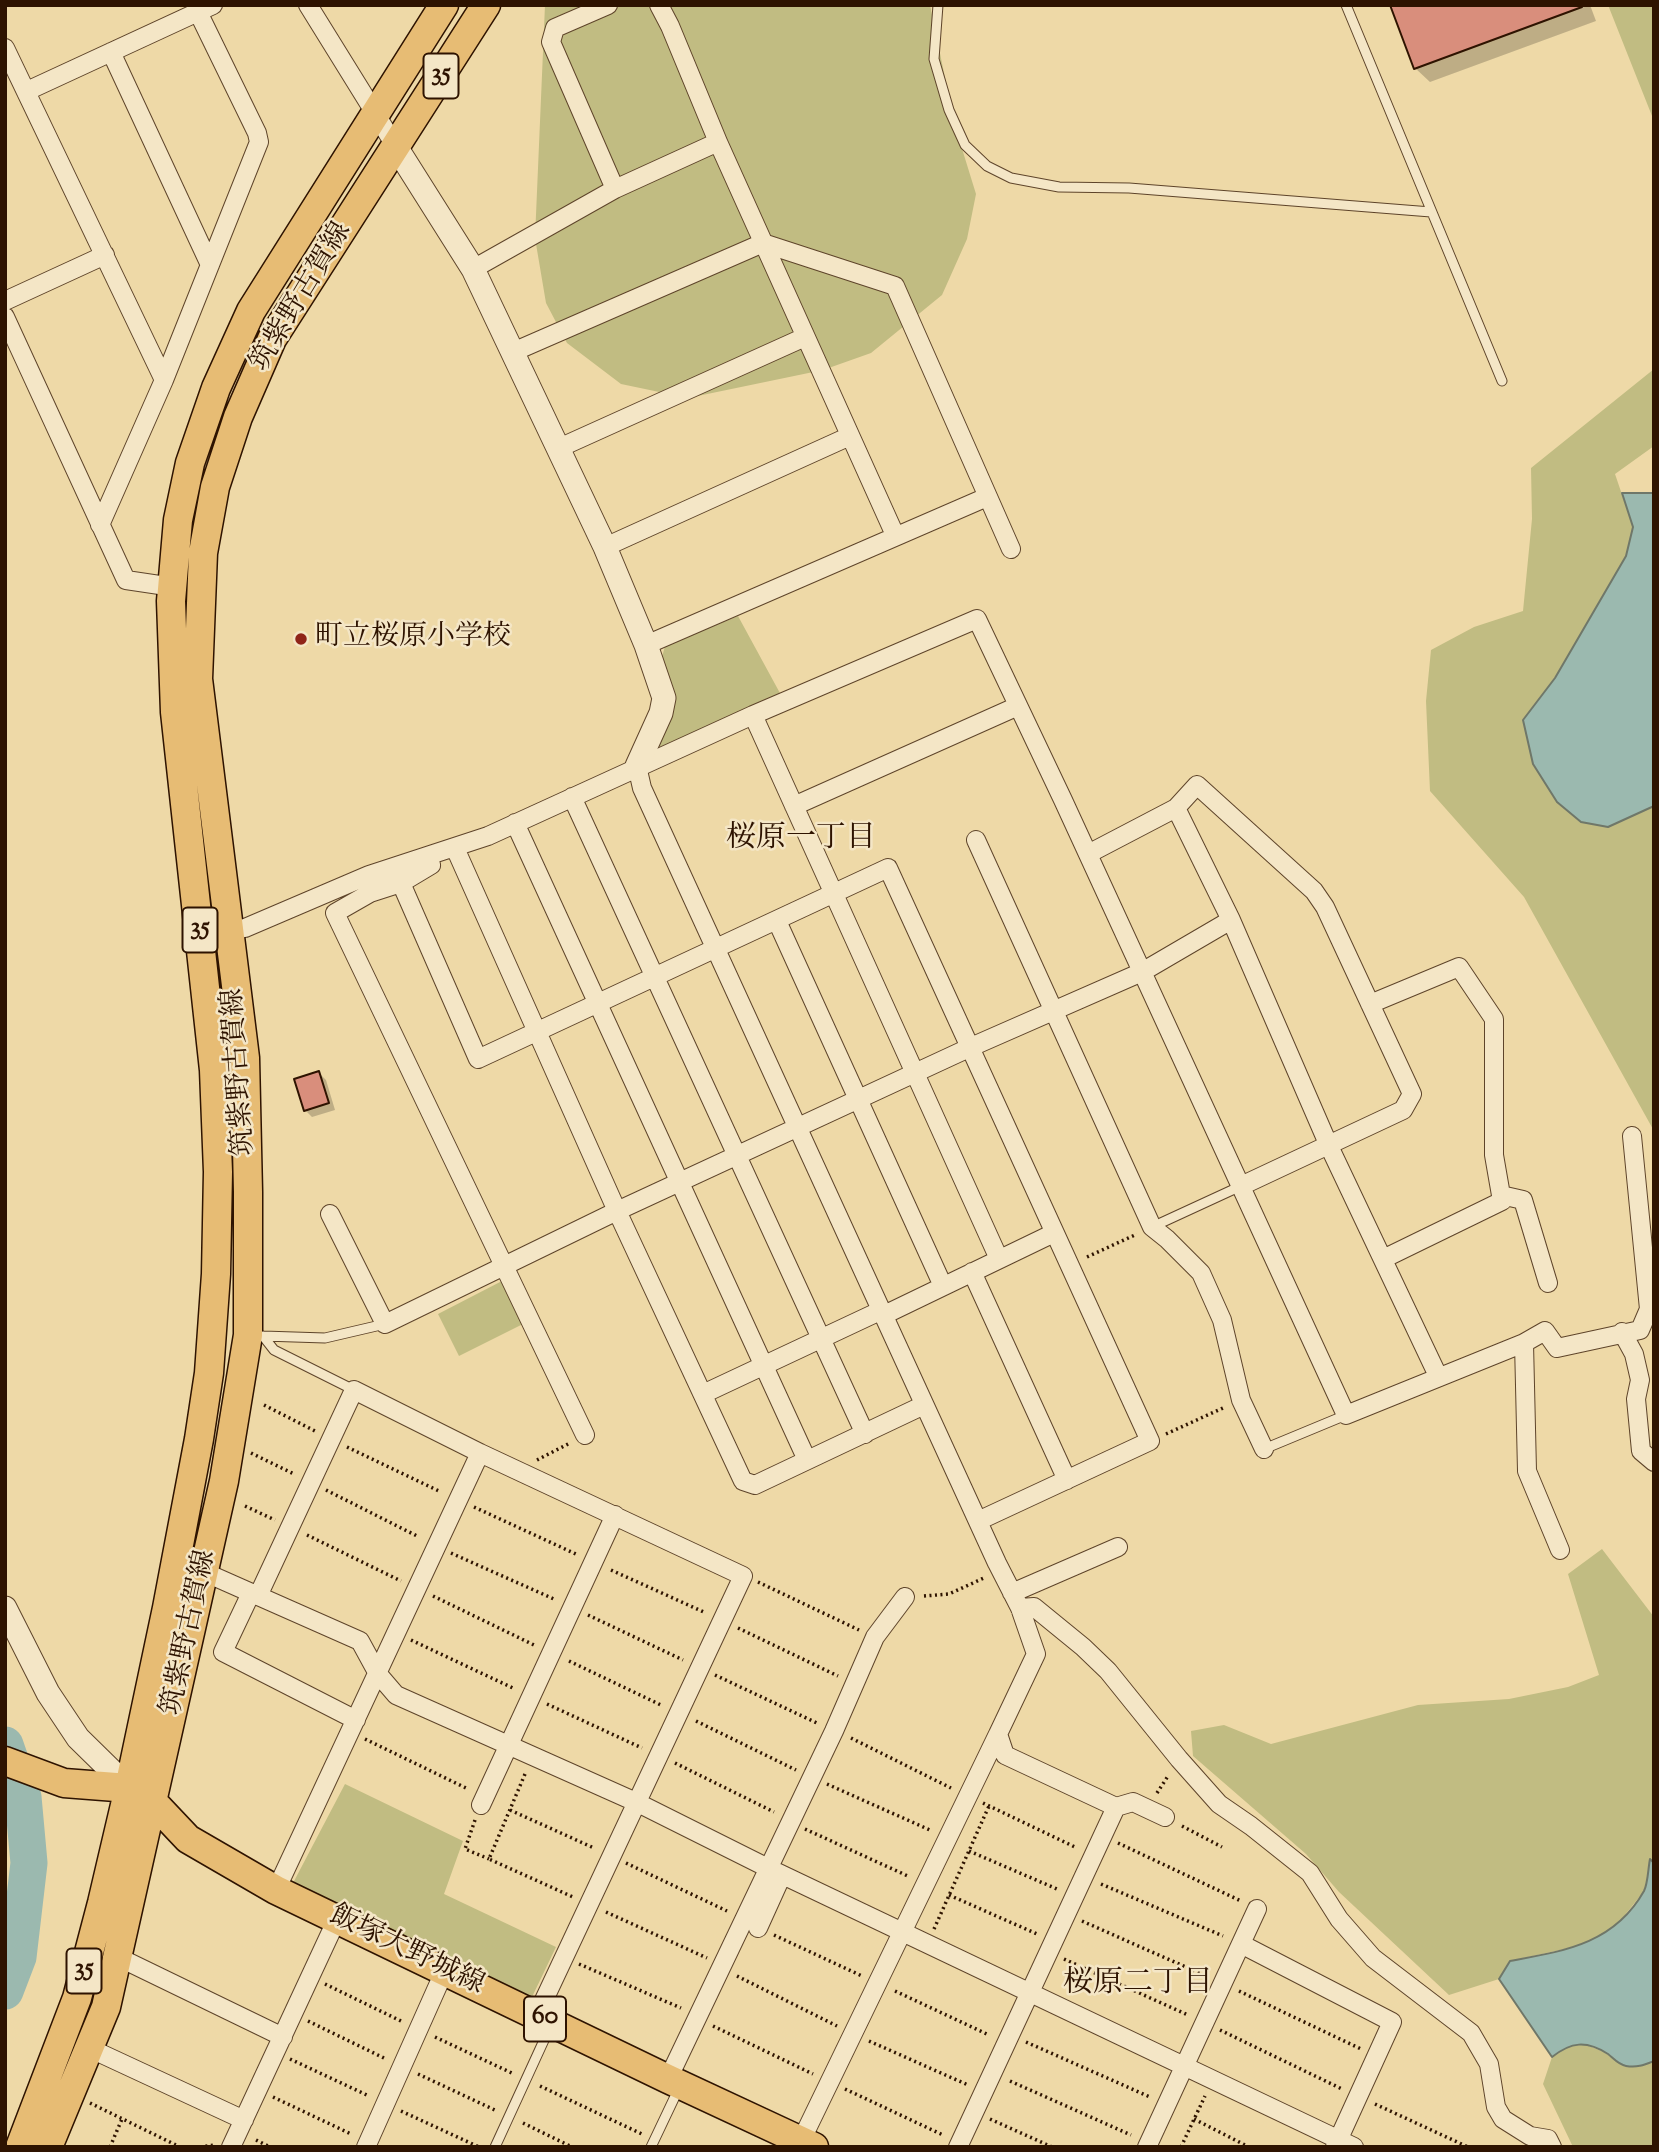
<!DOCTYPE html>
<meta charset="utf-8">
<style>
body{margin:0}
#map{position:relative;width:1659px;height:2152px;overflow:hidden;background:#eed9a7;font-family:"Sorts Mill Goudy",serif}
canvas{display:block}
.frame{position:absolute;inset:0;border:7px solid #2e1300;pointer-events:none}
</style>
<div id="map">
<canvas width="1659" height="2152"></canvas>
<div class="frame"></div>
</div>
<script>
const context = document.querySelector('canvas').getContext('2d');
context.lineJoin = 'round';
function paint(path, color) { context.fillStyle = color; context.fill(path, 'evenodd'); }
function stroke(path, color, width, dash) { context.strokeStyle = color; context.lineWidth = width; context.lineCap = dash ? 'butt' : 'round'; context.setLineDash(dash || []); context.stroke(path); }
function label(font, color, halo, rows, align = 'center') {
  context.font = font + ' "Sorts Mill Goudy","Noto Serif JP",serif'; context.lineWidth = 5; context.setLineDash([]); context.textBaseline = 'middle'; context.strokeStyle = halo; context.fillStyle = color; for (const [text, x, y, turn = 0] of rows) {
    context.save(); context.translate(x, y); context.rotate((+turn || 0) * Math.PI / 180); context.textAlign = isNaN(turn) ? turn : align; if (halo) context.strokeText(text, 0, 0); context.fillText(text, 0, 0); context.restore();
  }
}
paint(new Path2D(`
 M545,5H930L955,126L976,194L967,239L942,295L871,353L823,370L688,398L621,384L567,343L546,303L535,238Z
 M1608,5H1654V121Z
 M1654,369V446L1615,474L1633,527L1626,556L1555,678L1523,720L1533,764L1557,802L1608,827L1654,806V1131L1524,897L1430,791L1426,701L1431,650L1474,627L1523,611L1532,519L1531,468Z
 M738,616L781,695L660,749L656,741L662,657L665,646Z
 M502,1281L523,1324L459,1356L438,1314Z
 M1602,1549L1654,1617V1863L1650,1860L1645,1890L1616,1926L1587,1944L1510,1961L1499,1979L1449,1995L1339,1892L1306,1854L1193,1756L1191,1731L1224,1725L1271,1744L1418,1705L1509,1699L1568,1687L1599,1675L1568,1574Z
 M345,1784L463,1841L444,1894L556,1947L532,1997L292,1885Z
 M1567,2044H1584L1604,2052L1623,2066L1638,2067L1654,2061V2147H1573L1543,2084L1552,2057Z`), '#c1bc82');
const water = new Path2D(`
 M1622,493H1654V806L1608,827L1581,822L1557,802L1533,764L1523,720L1555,678L1626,556L1633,527Z
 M1650,1859L1654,1863V2061C1644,2065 1637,2068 1626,2066C1619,2065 1614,2059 1608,2054C1586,2040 1571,2042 1552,2057L1499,1979L1510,1961C1564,1951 1614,1944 1644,1891C1648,1883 1648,1869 1650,1859Z`);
paint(water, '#9bb9af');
stroke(water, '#6f7769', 2);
paint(new Path2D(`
 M1392,5H1590L1596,21L1430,82L1415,68Z
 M319,1073L326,1080L335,1110L312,1117L306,1111L296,1080Z`), '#0003');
stroke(new Path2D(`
 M5,1745L23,1797L29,1863L18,1957L5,1991`), '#9bb9af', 37);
const building = new Path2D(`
 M1390,5H1581L1582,7L1414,69Z
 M319,1071L329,1103L304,1111L294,1079Z`);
paint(building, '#d98e7c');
stroke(building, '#2e1300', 2);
const service = new Path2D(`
 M938,5L934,59L949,110L965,145L987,166L1011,178L1059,187L1129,188L1431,212
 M1346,5L1502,381
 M1152,1227L1241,1186
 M263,1336L325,1338L385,1324
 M263,1336L274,1350L354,1390
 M1264,1449L1346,1415
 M495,2147L550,2027
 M651,2147L679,2088`);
const minor = new Path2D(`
 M308,5L396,147
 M608,5L555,28L551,42L615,189
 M659,5L670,26L718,142L895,535
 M5,48L164,380
 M111,52L210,265
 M27,91L213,5
 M473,269L615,189L718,142
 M5,301L105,255
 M5,317L126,580L173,587
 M513,352L763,243L895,286L1011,549
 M559,448L805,337
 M100,525L164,380L259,142L257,133L198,12
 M605,547L850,436
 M646,645L987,497
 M753,715L999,1259
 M637,766L642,788L997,1563L1020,1608L1036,1654L998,1734L1005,1755L1116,1807L958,2147
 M572,797L865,1434
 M794,806L1018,706
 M1176,808L1231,920L1329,1146L1438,1376
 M515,823L807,1460
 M976,840L1152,1227L1167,1239L1201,1273L1222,1320L1241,1400L1264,1449
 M455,848L617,1211L743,1481L755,1485L924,1405
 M1088,854L1176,808L1197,785L1314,891L1325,907L1412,1094L1403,1110L1241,1186
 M429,856L431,865L401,883L370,893L335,913L585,1435
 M401,883L478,1059L888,868L1150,1441L978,1521
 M777,921L943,1286
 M228,931L245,928L369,875L488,836L753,715L977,619L1063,800L1346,1415L1524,1343L1527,1471L1560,1550
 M1370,1004L1459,967L1494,1019V1155L1502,1201L1383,1259
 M1501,1195L1523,1200L1548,1283
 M330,1214L385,1324L617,1211L971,1047L1142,972L1231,920
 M972,1272L1067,1480
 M884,1315L1054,1233
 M1622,1332L1634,1354L1640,1380L1636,1399L1641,1451L1654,1462
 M1524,1343L1545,1331L1557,1348L1640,1330L1649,1309L1632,1136
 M703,1394L882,1310
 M204,1572L360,1641L378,1674L396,1695L638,1803L768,1868L1354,2147
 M251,1593L223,1652L356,1720
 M1012,1593L1118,1547
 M258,1596L354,1390L480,1453L743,1576L537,2015
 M1020,1608L1034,1607L1083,1647L1108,1671L1179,1759L1219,1804L1251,1826L1310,1873L1339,1919L1373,1958L1471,2033L1489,2064L1496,2107L1503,2119L1530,2136L1548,2139L1552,2147
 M481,1805L615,1515
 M1116,1807L1133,1802L1165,1817
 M276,1890L480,1453
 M758,1928L782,1875
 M1241,1944L1392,2022L1335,2147
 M118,1957L283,2037
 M89,2048L244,2120
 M668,2079L834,1731L875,1637L905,1597
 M801,2141L998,1734
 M231,2147L337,1919
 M366,2147L444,1972
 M1147,2147L1257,1909`);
const tertiary = new Path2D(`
 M396,147L473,269L605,547L646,645L664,698L661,713L637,766
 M5,1608L48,1693L78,1738L129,1788`);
const primary = new Path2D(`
 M5,1761L64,1783L129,1788L153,1802L188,1839L276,1890L668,2079L814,2147
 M20,2147L77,1998L102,1903L129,1788L167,1608L199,1439L209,1373L216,1274L218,1172L214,1070L175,712L171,601L178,520L190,463L216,388L251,311L444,5
 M48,2147L106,2007L224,1481L248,1335V1192L245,1058L198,679L203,553L215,487L238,417L272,339L486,5`);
stroke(service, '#5e442a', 11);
stroke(minor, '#5e442a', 20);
stroke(tertiary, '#5e442a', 25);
stroke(primary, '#2e1300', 31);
stroke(new Path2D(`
 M1087,1257L1137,1234
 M264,1405L315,1431
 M1166,1434L1223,1408
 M347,1447L441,1492
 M251,1453L294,1474
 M537,1460L570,1443
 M326,1490L419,1537
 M245,1506L275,1520
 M474,1507L578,1555
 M307,1535L401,1581
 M451,1553L556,1600
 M611,1570L706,1613
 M758,1582L859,1630
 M433,1596L534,1645
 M924,1596L949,1594L986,1577
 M588,1615L683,1660
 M738,1628L838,1676
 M411,1640L515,1689
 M569,1661L663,1706
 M715,1675L819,1724
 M547,1704L642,1748
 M696,1721L796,1770
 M851,1738L951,1788
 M365,1739L468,1789
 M675,1763L774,1812
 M525,1774L489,1859L573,1897
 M827,1784L932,1831
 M1157,1793L1168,1776
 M983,1803L1077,1848
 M510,1810L594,1848
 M475,1820L465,1849L489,1859
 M1182,1826L1222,1847
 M805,1829L910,1877
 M1118,1843L1241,1901
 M969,1851L1057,1889
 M626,1863L727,1911
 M1101,1884L1223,1936
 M949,1895L1037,1934
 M606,1912L707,1958
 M1082,1921L1206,1976
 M934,1929L989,1806
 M774,1935L862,1976
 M1064,1959L1188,2015
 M579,1964L681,2008
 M737,1976L837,2026
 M325,1984L403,2022
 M895,1991L989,2035
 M1239,1991L1361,2049
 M308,2021L386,2059
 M713,2026L813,2074
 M1220,2030L1342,2089
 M435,2037L514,2074
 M869,2041L968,2085
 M1026,2042L1150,2097
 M290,2059L369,2096
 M418,2074L497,2111
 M1010,2081L1131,2135
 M540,2086L644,2135
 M845,2089L943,2135
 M273,2097L351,2134
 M90,2103L180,2147
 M1375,2104L1468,2147
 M401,2111L479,2147
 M990,2119L1052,2147
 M1194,2119L1249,2147
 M523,2123L572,2147
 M256,2140L270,2147
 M110,2147L122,2119
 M200,2147L214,2145
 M1181,2147L1205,2096`), '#2e1300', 3.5, [2, 3.5]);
stroke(service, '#f4e6c6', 9);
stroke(minor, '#f4e6c6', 18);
stroke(tertiary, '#f4e6c6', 23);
stroke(primary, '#e7bc74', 28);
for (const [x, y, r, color] of [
 [301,639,7,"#8f2418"]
]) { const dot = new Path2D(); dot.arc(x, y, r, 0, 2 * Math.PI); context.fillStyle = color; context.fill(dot); stroke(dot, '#f4e6c6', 2.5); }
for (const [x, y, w] of [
 [441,76,35],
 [200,930,35],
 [84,1971,35],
 [545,2019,42]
]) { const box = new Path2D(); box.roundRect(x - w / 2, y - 22.5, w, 45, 5); context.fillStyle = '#f4e6c6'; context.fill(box); stroke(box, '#2e1300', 2); }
label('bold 26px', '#2e1300', null, [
 ["35",441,76],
 ["35",200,930],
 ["35",84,1971],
 ["60",545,2019]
]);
label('28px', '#2e1300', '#f4e6c6', [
 ["筑紫野古賀線",303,298,-59],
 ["筑紫野古賀線",241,1072,-94],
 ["筑紫野古賀線",191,1633,-78],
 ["飯塚大野城線",406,1952,26]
]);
label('28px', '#2e1300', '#f4e6c6', [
 ["町立桜原小学校",315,639]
], 'left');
label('30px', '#2e1300', '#f4e6c6', [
 ["桜原一丁目",801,841],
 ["桜原二丁目",1138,1986]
]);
</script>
